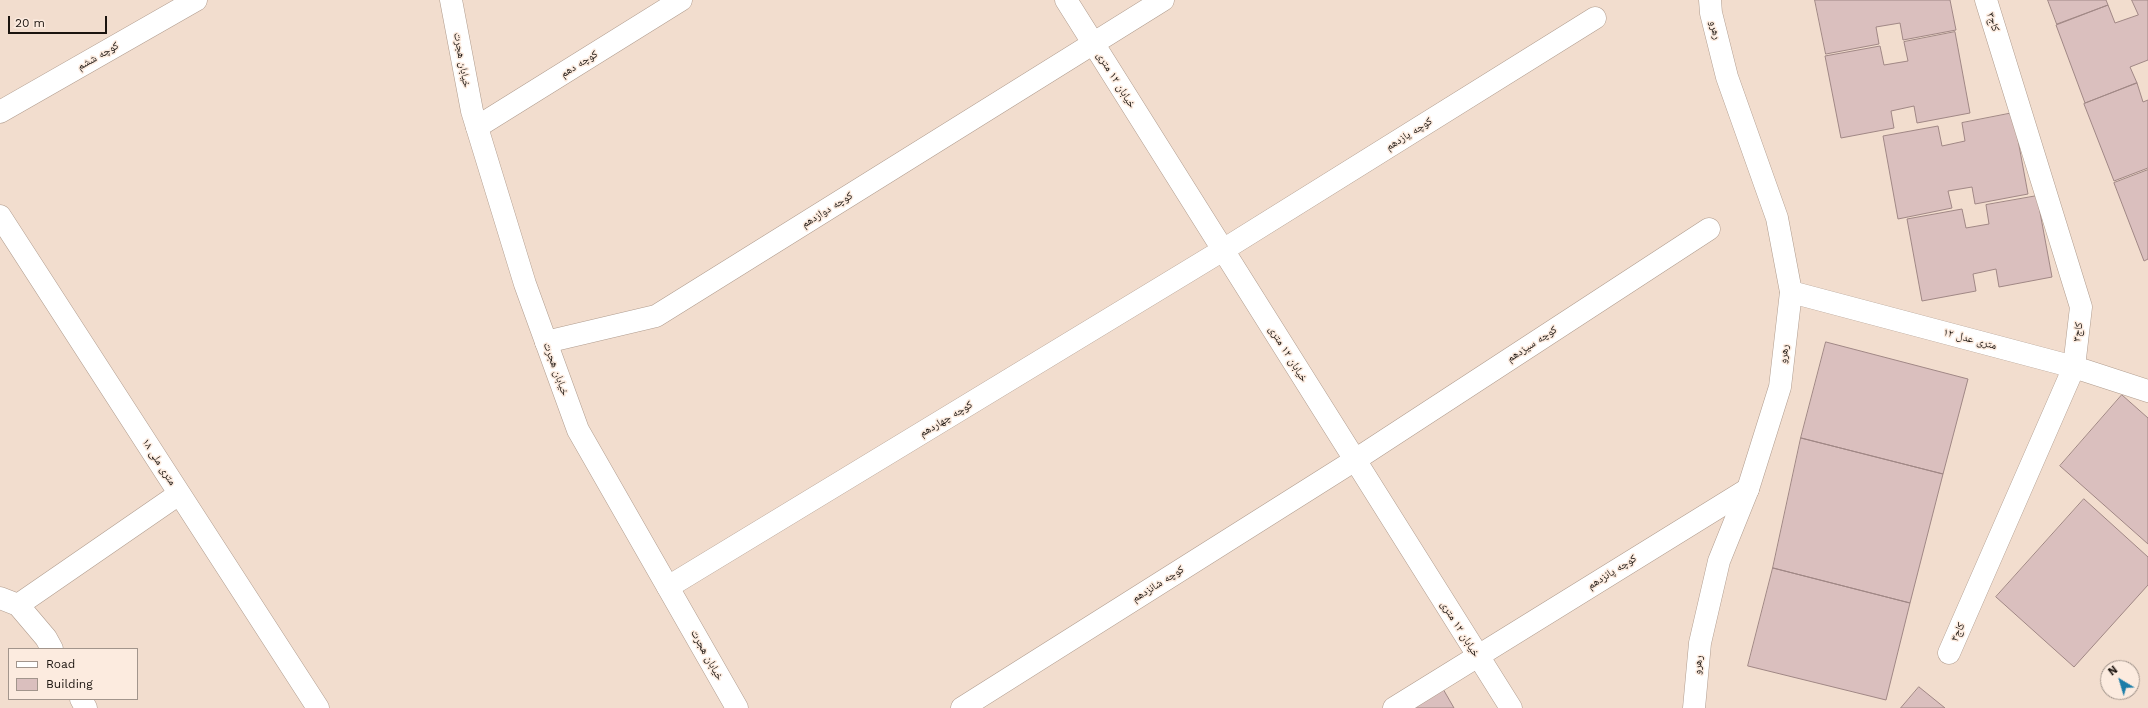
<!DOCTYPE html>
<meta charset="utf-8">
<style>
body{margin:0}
#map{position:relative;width:2148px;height:708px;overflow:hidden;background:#f2ddce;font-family:"Work Sans",sans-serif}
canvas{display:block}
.legend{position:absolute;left:8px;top:648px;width:130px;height:52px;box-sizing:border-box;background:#fcebdf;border:1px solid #a2958c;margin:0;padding:5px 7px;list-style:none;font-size:12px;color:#1b140f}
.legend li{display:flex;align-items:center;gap:8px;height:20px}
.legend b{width:20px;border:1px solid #a2958c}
.north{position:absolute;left:2100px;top:660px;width:40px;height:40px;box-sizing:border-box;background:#fcebdf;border:1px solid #a2958c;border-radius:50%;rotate:322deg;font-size:11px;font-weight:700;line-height:16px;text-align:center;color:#1b140f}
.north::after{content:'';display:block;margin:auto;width:14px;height:18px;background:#1a7da8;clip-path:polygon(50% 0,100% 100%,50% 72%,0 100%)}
.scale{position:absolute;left:8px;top:16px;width:99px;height:18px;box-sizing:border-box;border:2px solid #1b140f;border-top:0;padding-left:5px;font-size:12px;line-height:14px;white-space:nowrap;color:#1b140f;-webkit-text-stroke:3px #fcebdf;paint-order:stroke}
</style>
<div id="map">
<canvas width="2148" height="708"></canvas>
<ul class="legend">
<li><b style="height:5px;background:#fff"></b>Road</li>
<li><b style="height:11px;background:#dabfbe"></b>Building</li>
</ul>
<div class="north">N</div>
<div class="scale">20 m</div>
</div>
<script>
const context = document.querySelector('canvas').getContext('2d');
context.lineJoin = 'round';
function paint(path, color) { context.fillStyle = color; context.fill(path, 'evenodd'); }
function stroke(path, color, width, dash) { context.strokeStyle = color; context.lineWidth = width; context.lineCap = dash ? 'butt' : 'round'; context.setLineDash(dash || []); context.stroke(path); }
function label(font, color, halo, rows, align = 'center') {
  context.font = font + ' "Work Sans","Noto Naskh Arabic",sans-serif'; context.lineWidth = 3; context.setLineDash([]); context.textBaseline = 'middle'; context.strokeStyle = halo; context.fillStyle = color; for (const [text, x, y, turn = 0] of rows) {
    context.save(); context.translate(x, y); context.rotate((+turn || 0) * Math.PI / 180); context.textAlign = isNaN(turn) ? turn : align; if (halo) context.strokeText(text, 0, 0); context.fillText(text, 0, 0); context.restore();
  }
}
const building = new Path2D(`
 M1815,0H1950L1956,30L1903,40L1900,23L1876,27L1879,44L1826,54Z
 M2048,0H2106L2108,5L2057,24Z
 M2132,0H2148V60L2130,67L2137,83L2085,103L2056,25L2108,5L2115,23L2138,15Z
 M1955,32L1970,113L1917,123L1914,106L1891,111L1894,128L1841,138L1825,56L1880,46L1884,65L1908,61L1904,42Z
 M2137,83L2143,102L2148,100V168L2114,181L2084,104Z
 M2013,113L2028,194L1975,204L1972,187L1948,191L1952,208L1898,219L1883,136L1938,126L1942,146L1965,141L1962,123Z
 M2148,170V259L2144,261L2114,183Z
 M2037,196L2052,277L1999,287L1996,269L1973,274L1976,291L1922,301L1907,219L1962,209L1966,228L1989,224L1986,205Z
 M1826,342L1968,379L1943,474L1801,438Z
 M2122,395L2148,418V544L2060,466Z
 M1801,438L1943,474L1910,603L1773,568Z
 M2084,499L2148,557V585L2074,667L1996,597Z
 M1773,568L1910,603L1886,700L1748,666Z
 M1439,682L1454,708H1397Z
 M1919,687L1945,708H1901Z`);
paint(building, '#dabfbe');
stroke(building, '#a08785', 1);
const street = new Path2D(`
 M1066,0L1511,708
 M0,112L196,0
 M477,127L681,0
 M0,216L318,708
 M1791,292L2074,367L2148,391
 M546,342L656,316L1163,0
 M668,587L1223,250L1595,18
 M0,598L18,605L46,638L52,649
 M18,605L179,494
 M1949,653L2074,367L2081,307L1986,0
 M81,699L86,708
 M962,708L1355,460L1709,229
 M1394,708L1748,489`);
const secondary = new Path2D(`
 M451,0L472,111L525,284L578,430L737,708
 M1694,708L1700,643L1719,561L1748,489L1780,387L1791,292L1777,218L1727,77L1711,13L1710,0`);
stroke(street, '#b09c8e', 23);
stroke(secondary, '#b09c8e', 23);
stroke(street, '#fff', 22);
stroke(secondary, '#fff', 22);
label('11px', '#1b140f', '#fcebdf', [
 ["کاج۳",1993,22,73],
 ["رهرو",1715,30,75],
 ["کوچه ششم",98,56,-30],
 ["خیابان هجرت",462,60,80],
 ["کوچه دهم",579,64,-32],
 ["خیابان ۱۲ متری",1116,80,58],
 ["کوچه یازدهم",1409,134,-32],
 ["کوچه دوازدهم",827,210,-32],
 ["کاج۳",2078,332,-83],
 ["۱۲ متری عدل",1970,339,15],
 ["کوچه سیزدهم",1532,344,-33],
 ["خیابان ۱۲ متری",1288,354,58],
 ["رهرو",1784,354,-83],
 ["خیابان هجرت",556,369,70],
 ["کوچه چهاردهم",946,419,-31],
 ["۱۸ متری ملی",159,462,57],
 ["کوچه پانزدهم",1612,572,-32],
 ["کوچه شانزدهم",1158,584,-32],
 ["خیابان ۱۲ متری",1460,629,58],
 ["کاج۳",1958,632,-66],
 ["خیابان هجرت",707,655,61],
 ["رهرو",1698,665,-85]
]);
</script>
